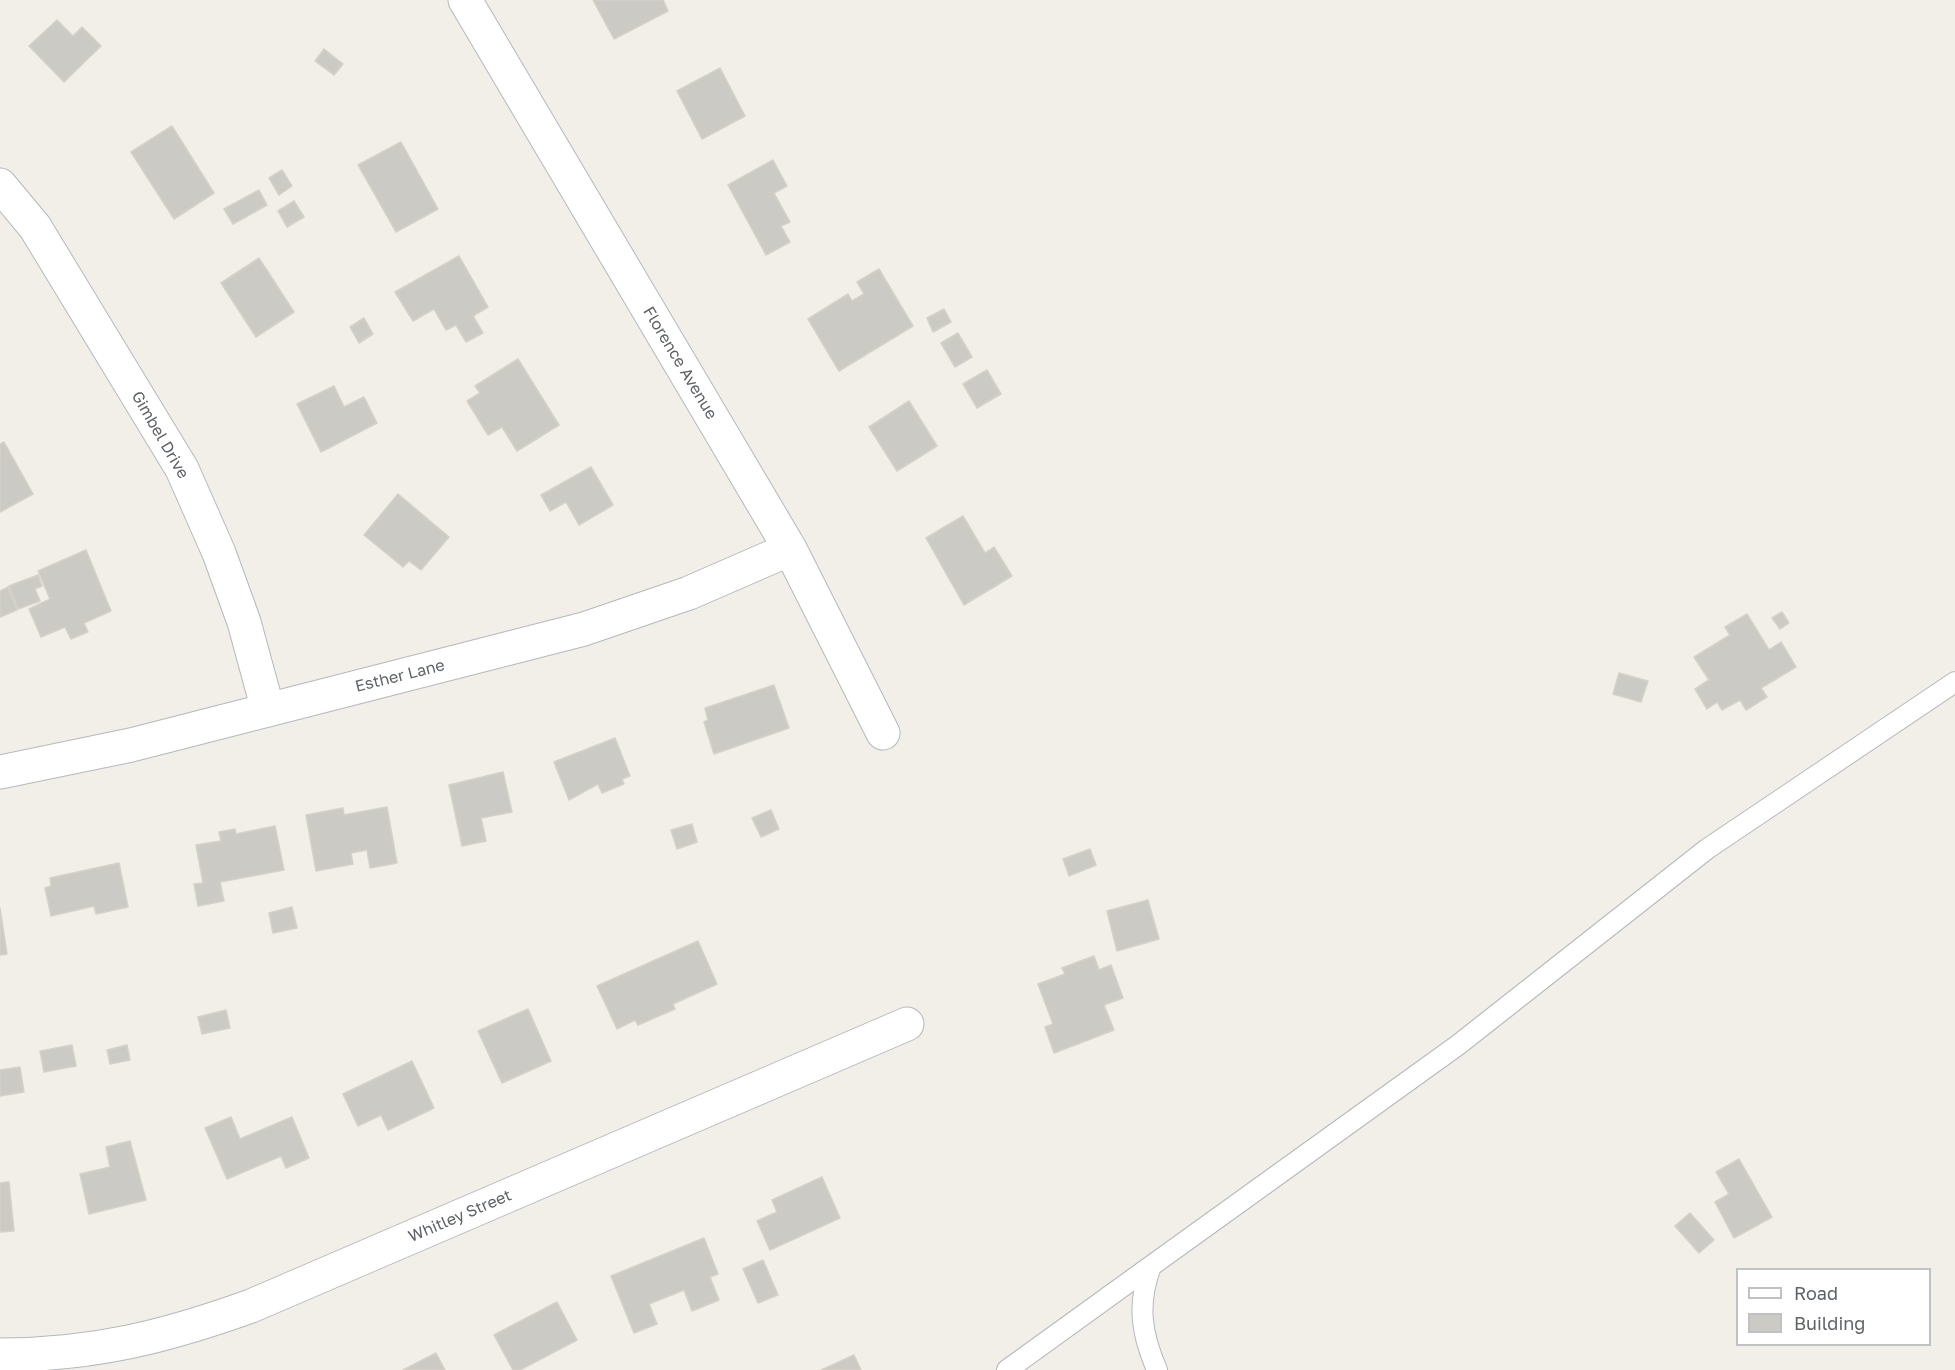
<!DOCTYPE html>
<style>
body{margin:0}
#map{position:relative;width:1955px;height:1370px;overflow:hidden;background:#f1efe8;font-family:"Golos Text",sans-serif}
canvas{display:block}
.legend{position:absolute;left:1736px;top:1268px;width:195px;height:78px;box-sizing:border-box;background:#fff;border:2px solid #bfc1c3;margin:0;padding:8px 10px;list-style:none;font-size:18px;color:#5f6368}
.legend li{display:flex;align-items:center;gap:12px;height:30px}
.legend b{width:30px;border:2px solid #bfc1c3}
</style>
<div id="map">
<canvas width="1955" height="1370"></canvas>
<ul class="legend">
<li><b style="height:8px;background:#fff"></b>Road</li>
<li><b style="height:16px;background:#cccac5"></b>Building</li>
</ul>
</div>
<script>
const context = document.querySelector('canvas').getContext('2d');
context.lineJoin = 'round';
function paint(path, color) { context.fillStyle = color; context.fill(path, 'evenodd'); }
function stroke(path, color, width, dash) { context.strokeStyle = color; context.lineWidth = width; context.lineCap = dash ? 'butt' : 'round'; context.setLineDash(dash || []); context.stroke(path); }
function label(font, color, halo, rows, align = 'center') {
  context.font = font + ' "Golos Text",sans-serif'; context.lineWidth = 6; context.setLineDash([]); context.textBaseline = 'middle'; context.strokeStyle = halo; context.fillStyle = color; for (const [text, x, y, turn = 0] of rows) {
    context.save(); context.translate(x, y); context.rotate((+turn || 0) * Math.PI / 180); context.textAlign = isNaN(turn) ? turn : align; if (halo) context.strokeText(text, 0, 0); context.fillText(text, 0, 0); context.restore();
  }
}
const building = new Path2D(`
 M593,0H663L668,11L614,39Z
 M57,20L73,36L82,27L101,46L64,82L29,46Z
 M324,49L343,64L334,75L315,61Z
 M720,68L745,116L702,139L677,91Z
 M172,126L214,193L174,219L131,152Z
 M401,142L438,209L396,232L358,165Z
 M773,160L787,186L774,193L790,222L781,226L790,242L766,255L728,185Z
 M282,170L292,186L279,195L269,178Z
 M259,190L267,205L233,224L224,209Z
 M294,201L304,217L287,227L278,211Z
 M459,256L488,307L473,316L483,333L466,342L456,325L446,330L434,309L413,321L395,292Z
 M259,258L294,312L256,337L221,283Z
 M879,269L913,326L839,371L808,319L848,294L852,301L864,294L857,282Z
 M944,309L951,322L933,332L927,318Z
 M364,318L373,334L359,343L350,327Z
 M958,333L972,357L955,367L941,343Z
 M518,359L559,425L517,451L502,427L488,435L467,401L480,393L475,386Z
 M987,370L1001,394L977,408L963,384Z
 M334,386L344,407L364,397L377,423L321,452L297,404Z
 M909,401L937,446L897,471L869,427Z
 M4,442L33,494L0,512V444Z
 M591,467L613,505L579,525L566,502L550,511L541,495Z
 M398,494L449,537L421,570L409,561L403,567L364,535Z
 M963,516L985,553L994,547L1012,576L964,605L926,538Z
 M86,550L111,611L84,623L88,632L71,639L65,627L41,637L29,609L50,599L38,571Z
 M38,575L42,586L35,589L40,601L18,609L9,586Z
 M8,587L17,610L0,617V591Z
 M1782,612L1789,623L1780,629L1772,618Z
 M1747,614L1769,650L1781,642L1796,667L1761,688L1767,697L1746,710L1740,700L1722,710L1717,702L1707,709L1695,689L1709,680L1694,657L1730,635L1725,627Z
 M1619,673L1648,681L1641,702L1613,694Z
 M774,685L789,728L714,754L704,722L708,720L705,708Z
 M615,738L630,776L622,779L624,784L602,793L598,784L569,800L554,762Z
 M503,772L512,812L481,818L486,841L462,846L449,785Z
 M387,807L397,863L370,868L367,850L351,853L353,864L316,871L306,815L343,808L344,815Z
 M771,810L779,829L761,837L752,818Z
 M692,824L697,842L677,849L671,830Z
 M275,826L284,870L220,882L224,901L198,906L194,884L203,883L196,845L221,841L219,832L235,829L236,834Z
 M1090,849L1096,865L1069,876L1063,859Z
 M119,863L128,907L96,914L94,906L51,916L45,888L51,886L50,878Z
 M1148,900L1159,939L1117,951L1107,911Z
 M292,907L297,928L273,933L269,913Z
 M0,908L7,954L0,955Z
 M698,941L717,984L673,1004L675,1009L638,1025L635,1020L617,1029L597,986Z
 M1094,956L1099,970L1111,965L1123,998L1104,1005L1114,1030L1054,1053L1045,1027L1053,1024L1038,984L1065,974L1062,968Z
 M528,1009L551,1061L502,1083L478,1031Z
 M226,1010L230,1028L202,1034L198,1017Z
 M72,1045L76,1066L44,1072L40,1051Z
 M127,1045L130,1060L110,1064L107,1050Z
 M412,1061L434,1108L388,1130L381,1115L358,1126L343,1094Z
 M20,1067L24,1092L0,1096V1070Z
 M231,1117L240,1139L292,1117L309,1158L286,1168L281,1156L227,1179L205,1128Z
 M130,1141L146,1200L89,1214L80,1174L110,1167L106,1147Z
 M1739,1159L1772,1217L1734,1238L1715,1202L1729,1194L1716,1172Z
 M822,1177L840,1218L770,1250L757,1221L777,1212L772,1200Z
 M9,1182L14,1231L0,1232V1183Z
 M1690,1213L1714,1240L1699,1253L1675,1226Z
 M704,1238L718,1274L710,1277L719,1300L692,1311L684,1290L649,1304L657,1324L634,1333L611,1276Z
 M763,1260L778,1295L758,1303L743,1269Z
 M557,1302L577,1340L520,1370H513L494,1335Z
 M436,1353L445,1370H403Z
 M854,1355L861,1370H821Z`);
paint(building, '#cccac5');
stroke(building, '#d6d1c6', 1.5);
const lane = new Path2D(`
 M1007,1370L1151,1266
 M1157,1370C1141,1333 1137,1304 1151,1266L1458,1045L1707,849L1955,682`);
const street = new Path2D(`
 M465,0L790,549L883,733
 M0,185L35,227L182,469L219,553L244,622L268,710
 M0,772L131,745L584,629L689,593L790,549
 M0,1355C92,1355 165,1337 251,1306L907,1024`);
stroke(lane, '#b5b8bc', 22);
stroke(street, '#b5b8bc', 35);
stroke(lane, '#fff', 20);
stroke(street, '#fff', 33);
label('16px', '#5f6368', '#fff', [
 ["Florence Avenue",680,363,59],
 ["Gimbel Drive",160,435,60],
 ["Esther Lane",400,676,-14],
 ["Whitley Street",460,1216,-23]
]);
</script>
